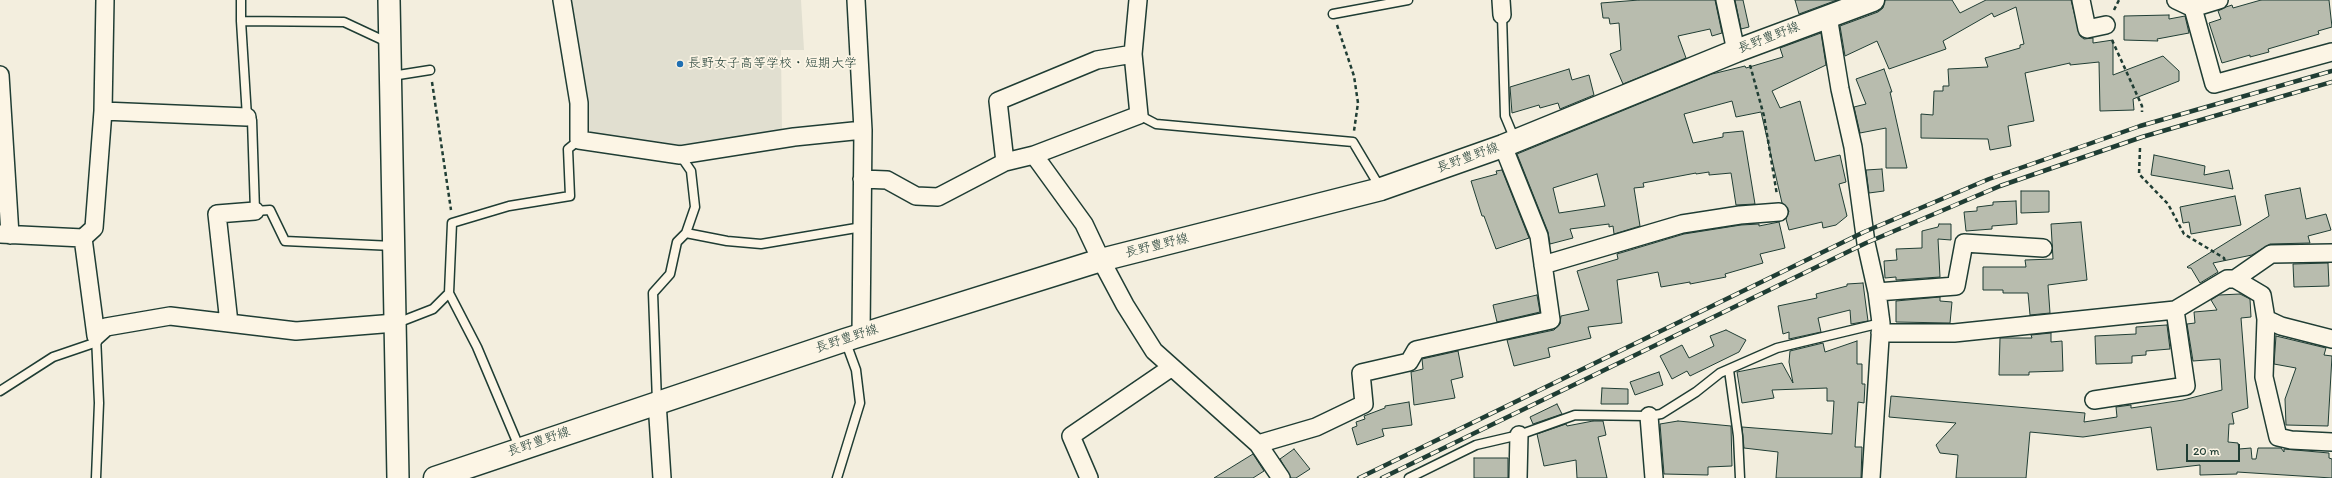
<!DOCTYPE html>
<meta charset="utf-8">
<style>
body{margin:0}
#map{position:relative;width:2332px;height:478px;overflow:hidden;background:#f3eede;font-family:Itim,sans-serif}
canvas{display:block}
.scale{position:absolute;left:2186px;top:444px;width:54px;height:18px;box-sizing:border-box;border:2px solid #1f3d34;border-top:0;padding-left:5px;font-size:12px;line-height:14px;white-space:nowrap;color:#1f3d34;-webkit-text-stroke:3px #fcf5e5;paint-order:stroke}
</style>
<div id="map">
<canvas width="2332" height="478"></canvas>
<div class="scale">20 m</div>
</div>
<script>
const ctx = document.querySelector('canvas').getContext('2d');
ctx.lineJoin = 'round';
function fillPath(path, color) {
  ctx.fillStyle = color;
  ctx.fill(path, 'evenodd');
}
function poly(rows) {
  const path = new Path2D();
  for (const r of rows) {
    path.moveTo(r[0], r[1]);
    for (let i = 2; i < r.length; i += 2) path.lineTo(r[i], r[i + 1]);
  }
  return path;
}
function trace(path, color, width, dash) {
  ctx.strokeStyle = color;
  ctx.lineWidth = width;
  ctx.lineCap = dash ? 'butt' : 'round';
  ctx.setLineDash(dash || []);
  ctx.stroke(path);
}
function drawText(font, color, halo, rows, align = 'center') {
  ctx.font = font + ' Itim,"Klee One",sans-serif';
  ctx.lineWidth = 3.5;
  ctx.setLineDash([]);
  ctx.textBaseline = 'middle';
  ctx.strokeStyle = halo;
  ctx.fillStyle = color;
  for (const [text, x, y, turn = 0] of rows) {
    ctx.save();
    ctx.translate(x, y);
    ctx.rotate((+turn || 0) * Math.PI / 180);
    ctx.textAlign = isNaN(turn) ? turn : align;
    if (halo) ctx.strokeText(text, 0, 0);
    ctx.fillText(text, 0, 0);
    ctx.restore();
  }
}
fillPath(poly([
 [568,0,801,0,804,50,781,50,782,132,667,146,588,134,585,129]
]), '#e1dfd0');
const building = poly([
 [1639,0,1715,0,1722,33,1712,36,1710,29,1678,36,1686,58,1623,84,1610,54,1621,50,1619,23,1610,24,1609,18,1603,18,1601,3,1639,0],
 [1735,0,1743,0,1749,27,1741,29,1735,0],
 [1795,0,1837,0,1799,14,1795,0],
 [1885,0,1952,0,1960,13,1986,0,2071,0,2080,36,2084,39,2093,38,2093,43,2113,40,2113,75,2163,56,2179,71,2179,81,2133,99,2134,110,2100,111,2099,62,2070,65,2070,63,2025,73,2034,121,2008,126,2011,146,1990,150,1988,139,1921,138,1921,114,1933,115,1934,91,1943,91,1943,86,1949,86,1948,69,1988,67,1985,58,2020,48,2020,45,2024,44,2016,7,1994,17,1992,13,1943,41,1946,49,1889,69,1877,41,1845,56,1840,26,1878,12,1883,8,1885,0],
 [2261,0,2329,0,2332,27,2318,31,2319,34,2268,49,2269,52,2250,57,2250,55,2222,63,2209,23,2221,19,2218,11,2226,7,2232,5,2233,8,2261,0],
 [2169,15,2169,19,2185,16,2189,33,2157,39,2158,41,2124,40,2124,16,2169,15],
 [1821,33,1826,65,1772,91,1780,108,1800,101,1815,161,1840,155,1846,182,1839,184,1847,216,1836,225,1823,228,1822,222,1789,230,1786,219,1789,211,1782,203,1761,112,1736,117,1732,101,1684,114,1693,143,1723,137,1723,133,1743,131,1755,204,1736,205,1731,173,1709,175,1709,172,1696,174,1696,173,1643,183,1644,187,1634,188,1640,226,1614,234,1613,226,1609,227,1609,224,1570,229,1573,238,1550,244,1548,232,1517,154,1712,74,1745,66,1746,68,1783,57,1780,48,1821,33],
 [1597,174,1605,206,1559,213,1553,188,1597,174],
 [1569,69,1572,80,1589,75,1594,95,1560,109,1558,103,1540,108,1539,105,1512,113,1510,87,1569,69],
 [1884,69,1892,92,1890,92,1907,168,1886,168,1886,128,1860,133,1854,107,1866,104,1856,79,1884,69],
 [2154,155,2205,166,2204,175,2229,170,2233,189,2151,175,2154,155],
 [1882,169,1884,191,1869,193,1866,170,1882,169],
 [1502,170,1529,238,1496,249,1484,216,1482,216,1471,181,1497,174,1496,171,1502,170],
 [2300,188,2306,219,2326,214,2331,230,2308,236,2310,243,2270,244,2252,255,2213,263,2218,272,2200,283,2191,268,2188,268,2187,267,2269,216,2265,195,2300,188],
 [2021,191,2049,191,2049,212,2021,213,2021,191],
 [2235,196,2241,225,2191,234,2189,222,2183,223,2180,207,2235,196],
 [2016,201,2017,224,1992,226,1992,229,1966,231,1964,212,1977,211,1977,207,1993,205,1993,202,2016,201],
 [1779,222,1785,248,1760,254,1763,263,1725,274,1726,277,1690,284,1690,282,1661,287,1658,272,1617,280,1622,323,1588,327,1591,338,1548,348,1550,357,1514,366,1507,340,1554,330,1560,324,1561,316,1589,310,1577,271,1618,259,1617,254,1684,234,1741,225,1759,224,1759,226,1779,222],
 [2081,222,2087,280,2048,285,2050,313,2030,315,2028,293,2003,293,2003,290,1983,290,1983,267,2026,267,2025,260,2053,259,2051,224,2081,222],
 [1939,224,1951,224,1951,240,1938,239,1940,277,1896,280,1896,277,1885,278,1884,261,1897,260,1896,249,1922,248,1922,231,1938,227,1939,224],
 [2328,263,2329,286,2294,287,2293,264,2328,263],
 [1863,283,1868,321,1851,324,1850,310,1818,318,1821,332,1789,339,1789,332,1783,334,1778,306,1817,298,1816,294,1847,286,1847,284,1863,283],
 [2240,294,2250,299,2251,317,2241,318,2248,408,2232,413,2234,424,2229,424,2228,442,2238,443,2239,449,2251,448,2252,459,2256,459,2258,448,2281,448,2284,452,2284,449,2329,453,2329,458,2332,459,2332,478,2237,472,2237,474,2200,475,2200,465,2157,470,2151,427,2083,437,2030,432,2026,478,1956,478,1958,455,1940,453,1936,445,1956,423,1889,417,1891,396,2085,413,2084,422,2117,417,2116,407,2131,405,2131,408,2183,400,2222,390,2220,359,2193,361,2187,324,2195,323,2194,312,2217,310,2211,300,2219,295,2240,294],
 [1537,295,1540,312,1497,322,1493,305,1537,295],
 [1940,297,1940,301,1952,302,1950,323,1896,322,1896,301,1940,297],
 [2167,325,2170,349,2146,351,2146,355,2132,356,2132,363,2096,364,2095,336,2136,334,2136,327,2167,325],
 [1726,330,1746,340,1739,352,1690,376,1687,371,1672,379,1660,356,1682,345,1689,358,1714,346,1710,336,1726,330],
 [2051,333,2051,342,2062,341,2063,371,2029,372,2029,375,1999,375,2000,338,2032,338,2031,335,2051,333],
 [2276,336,2326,348,2324,355,2332,356,2328,426,2286,425,2285,399,2296,368,2274,364,2276,336],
 [1857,341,1857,364,1862,364,1862,384,1865,384,1864,403,1858,402,1855,447,1862,447,1861,478,1776,478,1778,452,1744,448,1742,427,1832,434,1834,401,1827,401,1827,388,1772,390,1774,398,1742,403,1737,372,1782,363,1793,383,1789,362,1790,351,1823,343,1825,352,1857,341],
 [1458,351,1463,377,1451,380,1455,398,1414,405,1411,372,1423,369,1422,359,1458,351],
 [1659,372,1663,385,1635,395,1630,382,1659,372],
 [1602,388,1628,389,1628,404,1601,404,1602,388],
 [1409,402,1412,425,1382,429,1384,436,1357,445,1352,428,1357,426,1356,422,1365,419,1364,416,1385,408,1385,406,1409,402],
 [1557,404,1562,414,1533,424,1530,417,1557,404],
 [1593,421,1603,421,1606,435,1598,437,1607,478,1577,478,1576,460,1544,466,1537,434,1566,424,1567,426,1593,421],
 [1678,421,1731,426,1732,466,1708,467,1708,475,1664,474,1660,424,1678,421],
 [1294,449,1310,469,1296,478,1291,478,1280,459,1294,449],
 [1253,454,1264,471,1253,478,1214,478,1253,454],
 [1474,458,1508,458,1508,478,1474,478,1474,458]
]);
fillPath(building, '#b8bcae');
trace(building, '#1f3d34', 1);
const service = poly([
 [241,0,241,21],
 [1333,14,1408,0],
 [1502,15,1505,116,1515,140],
 [389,43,344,22,241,21,247,117,252,120,255,211,270,210,285,241,393,246],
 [392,76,430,70],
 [1139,115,1156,124,1353,142,1381,189],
 [686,233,727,241,761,244,862,227],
 [449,293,477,347,520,449],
 [397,323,433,309,449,293,452,223,509,206,570,196,568,149,579,140],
 [96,336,99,403,96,478],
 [1729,370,1738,436,1740,478],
 [0,391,53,357,97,342],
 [657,402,653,293,670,274,677,242,686,233,695,207,691,171,680,155],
 [837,478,860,403,856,370,845,340],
 [1409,478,1476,445,1519,435,1575,415,1649,416,1661,414,1696,392,1720,373,1777,348,1881,323]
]);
const minor = poly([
 [562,0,579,103,579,140,680,155,794,137,863,130],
 [856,0,863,130,861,334],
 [1138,0,1133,54,1139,115,1034,155,1084,224,1101,260,1125,305,1154,351,1258,444,1281,478],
 [1501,0,1502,15],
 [1725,0,1736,51],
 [2081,0,2087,29,2106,25],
 [2176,0,2193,8,2219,0],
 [2193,8,2214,84,2332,52],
 [1828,16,1840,89,1853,147,1866,243,1877,292,1881,323,1871,478],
 [0,75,10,235],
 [103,111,247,117],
 [1034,155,1005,162,998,101,1097,60,1133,54],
 [862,179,887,180,916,196,938,197,1005,162],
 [0,234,83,238,94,228,103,111,105,0],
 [83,238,96,336],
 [1543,265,1682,224,1740,215,1779,212],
 [2235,279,2262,295,2266,319,2264,377,2278,437,2291,440,2332,442],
 [1877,292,1956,286,1964,243,2043,248],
 [2266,319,2281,326,2332,339],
 [229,323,217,214,255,211],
 [1880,333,1954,333,2175,310],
 [96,336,106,327,170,316,296,331,395,323],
 [2094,400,2186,386,2175,310,2227,279,2235,279,2271,254,2332,253],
 [657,402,662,478],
 [1649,416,1654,478],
 [1258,444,1316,427,1364,404,1361,373,1409,362,1416,350,1551,320,1539,236,1503,146],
 [1089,478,1071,436,1172,367],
 [1518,478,1519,435]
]);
const tertiary = poly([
 [389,0,398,478]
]);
const secondary = poly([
 [435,478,845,340,1101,260,1381,189,1503,146,1736,51,1873,0]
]);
trace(service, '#1f3d34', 11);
trace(minor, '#1f3d34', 20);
trace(tertiary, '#1f3d34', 24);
trace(secondary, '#1f3d34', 25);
trace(poly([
 [2114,10,2119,0],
 [1337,25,1354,76,1358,103,1354,131],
 [2112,40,2142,106,2142,112],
 [1750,65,1764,116,1777,195],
 [432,82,451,210],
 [2140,148,2139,174,2168,204,2184,234,2224,258,2225,262]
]), '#1f3d34', 2.5, [4, 3]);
trace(service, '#fcf5e5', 8);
trace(minor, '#fcf5e5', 17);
trace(tertiary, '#fcf5e5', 21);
trace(secondary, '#fcf5e5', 22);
const rail = poly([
 [1359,478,1864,232,1989,179,2140,126,2332,71],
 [1382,478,1866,243,2000,186,2142,137,2332,82]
]);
trace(rail, '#1f3d34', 4.5);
trace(rail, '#fcf5e5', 3, [9]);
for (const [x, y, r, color] of [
 [680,64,4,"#1f6fb2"]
]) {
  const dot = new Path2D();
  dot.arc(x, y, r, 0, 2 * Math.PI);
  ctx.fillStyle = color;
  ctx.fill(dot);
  trace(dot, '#fcf5e5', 1.5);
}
drawText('13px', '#1f3d34', '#fcf5e5', [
 ["長野豊野線",1769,38,-21],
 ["長野豊野線",1468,158,-20],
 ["長野豊野線",1157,246,-14],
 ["長野豊野線",847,339,-18],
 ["長野豊野線",539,442,-19]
]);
drawText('13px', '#1f3d34', '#fcf5e5', [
 ["長野女子高等学校・短期大学",688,64]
], 'left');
</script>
